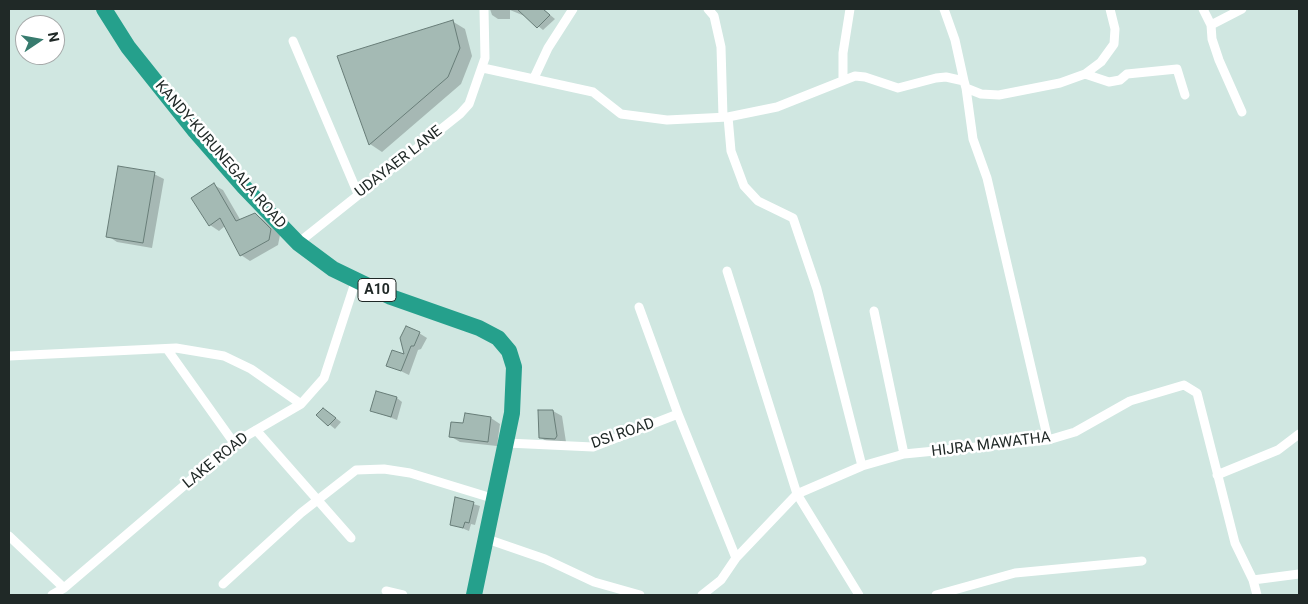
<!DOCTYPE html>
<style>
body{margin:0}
#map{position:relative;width:1308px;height:604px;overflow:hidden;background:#d0e7e1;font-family:Roboto,sans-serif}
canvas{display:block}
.frame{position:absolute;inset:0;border:10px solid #202927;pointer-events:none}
.north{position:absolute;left:15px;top:15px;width:50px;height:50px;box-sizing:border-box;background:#fff;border:1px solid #a6a9a9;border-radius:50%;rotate:78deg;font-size:14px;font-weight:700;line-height:20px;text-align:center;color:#202927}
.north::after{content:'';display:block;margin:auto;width:18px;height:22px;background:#377b6e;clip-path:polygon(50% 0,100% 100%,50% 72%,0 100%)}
</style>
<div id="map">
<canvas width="1308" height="604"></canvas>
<div class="frame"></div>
<div class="north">N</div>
</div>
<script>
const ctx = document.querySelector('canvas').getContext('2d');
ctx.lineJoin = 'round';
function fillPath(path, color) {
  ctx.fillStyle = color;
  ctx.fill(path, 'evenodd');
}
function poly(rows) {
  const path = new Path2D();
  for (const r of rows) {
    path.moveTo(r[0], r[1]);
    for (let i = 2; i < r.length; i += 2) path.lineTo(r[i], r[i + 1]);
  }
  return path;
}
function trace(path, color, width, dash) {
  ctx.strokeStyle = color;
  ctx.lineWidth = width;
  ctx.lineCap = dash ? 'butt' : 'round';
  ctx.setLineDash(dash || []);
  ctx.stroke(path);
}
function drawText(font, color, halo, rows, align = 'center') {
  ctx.font = font + ' Roboto,sans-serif';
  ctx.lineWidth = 5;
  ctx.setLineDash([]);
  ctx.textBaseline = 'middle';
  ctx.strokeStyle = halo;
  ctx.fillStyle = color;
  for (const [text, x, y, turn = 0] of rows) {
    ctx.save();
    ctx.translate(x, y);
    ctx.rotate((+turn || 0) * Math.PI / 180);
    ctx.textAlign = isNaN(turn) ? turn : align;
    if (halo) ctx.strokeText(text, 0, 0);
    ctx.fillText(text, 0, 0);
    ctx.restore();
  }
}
fillPath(poly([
 [490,9,543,9,555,19,543,30,527,17,510,10,510,19,498,19,492,15],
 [452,21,465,29,472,56,461,84,382,152,370,144,339,57],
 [154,174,164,179,152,248,117,242,108,236],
 [214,185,223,190,241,221,255,214,264,220,280,235,278,245,250,261,241,255,225,226,219,231,210,225],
 [419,333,427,338,421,349,418,350,409,375,388,365,405,356,402,338],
 [397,398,402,402,397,420,371,410],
 [324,409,341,422,335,429,318,415],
 [553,411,562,416,566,442,550,443,541,438],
 [491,418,500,424,497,446,460,442,450,436,464,425],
 [456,499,480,506,475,525,471,524,469,531,452,524]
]), '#0003');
const building = poly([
 [517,9,543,9,550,15,537,28,517,9],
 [453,20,460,48,448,77,369,145,337,56,453,20],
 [118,166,155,172,143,243,106,237,118,166],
 [214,183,236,221,255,213,271,229,269,240,240,256,220,218,209,226,191,198,214,183],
 [406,326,420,332,414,346,411,346,401,371,386,366,392,350,404,354,400,338,406,326],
 [376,391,397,397,391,417,370,411,376,391],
 [323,408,336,418,328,426,316,415,323,408],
 [538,410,553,410,557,436,555,439,539,438,538,410],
 [465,413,491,417,488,442,449,437,451,422,463,423,465,413],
 [455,497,474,502,469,523,465,522,463,528,450,525,455,497]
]);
fillPath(building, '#a4bab4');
trace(building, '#687d78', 1);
trace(poly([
 [708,9,714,16,721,47,723,117],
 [944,9,955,40,964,81],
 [1203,9,1211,25,1212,39,1219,60,1242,112],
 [1211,25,1242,9],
 [293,41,358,194],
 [483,68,593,92,621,114,667,120,728,117,777,107,855,76,865,77,898,88,936,78,946,77,964,81,966,88,981,94,999,95,1060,83,1085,74,1101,62,1114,44,1115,29,1110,9],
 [1085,74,1109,82,1120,80,1127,74,1177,69,1185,95],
 [534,78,548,48,573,9],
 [843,80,843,53,850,9],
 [966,88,973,139,987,178,1048,440],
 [728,117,731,151,744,186,758,201,793,218,817,289,862,466],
 [298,243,460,114,469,104,485,58,484,9],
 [727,271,797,494,859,595],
 [639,307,678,414,736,558],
 [874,311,904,454],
 [167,349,234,443],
 [9,356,176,348,224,356,251,369,301,404],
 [256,430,351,538],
 [507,443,593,447,678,414],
 [1217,475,1278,450,1299,434],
 [9,536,64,588],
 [487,539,545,559,594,582,640,595],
 [1253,580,1299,574],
 [223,584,301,513,356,470,384,469,410,473,495,499],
 [386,591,403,595],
 [52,595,64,588,234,443,301,404,324,378,356,280],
 [702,595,721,580,736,558,797,494,862,466,904,454,1048,440,1075,432,1130,401,1184,385,1197,393,1235,543,1253,580,1257,595],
 [936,595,1015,573,1142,561]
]), '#fff', 9);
trace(poly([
 [104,9,128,47,195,131,244,187,298,243,333,269,391,297,479,328,498,338,509,351,514,367,512,413,474,595]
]), '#25a08c', 16);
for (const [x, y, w] of [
 [377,290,38]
]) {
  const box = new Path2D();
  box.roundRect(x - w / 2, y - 11.5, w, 23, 4);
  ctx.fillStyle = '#fff';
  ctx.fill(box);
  trace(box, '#202927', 1);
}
drawText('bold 14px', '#202927', null, [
 ["A10",377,290]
]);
drawText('15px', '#202927', '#fff', [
 ["KANDY-KURUNEGALA ROAD",220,155,49],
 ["UDAYAER LANE",399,162,-38],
 ["DSI ROAD",623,434,-19],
 ["HIJRA MAWATHA",991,445,-7],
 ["LAKE ROAD",216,461,-39]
]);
</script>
